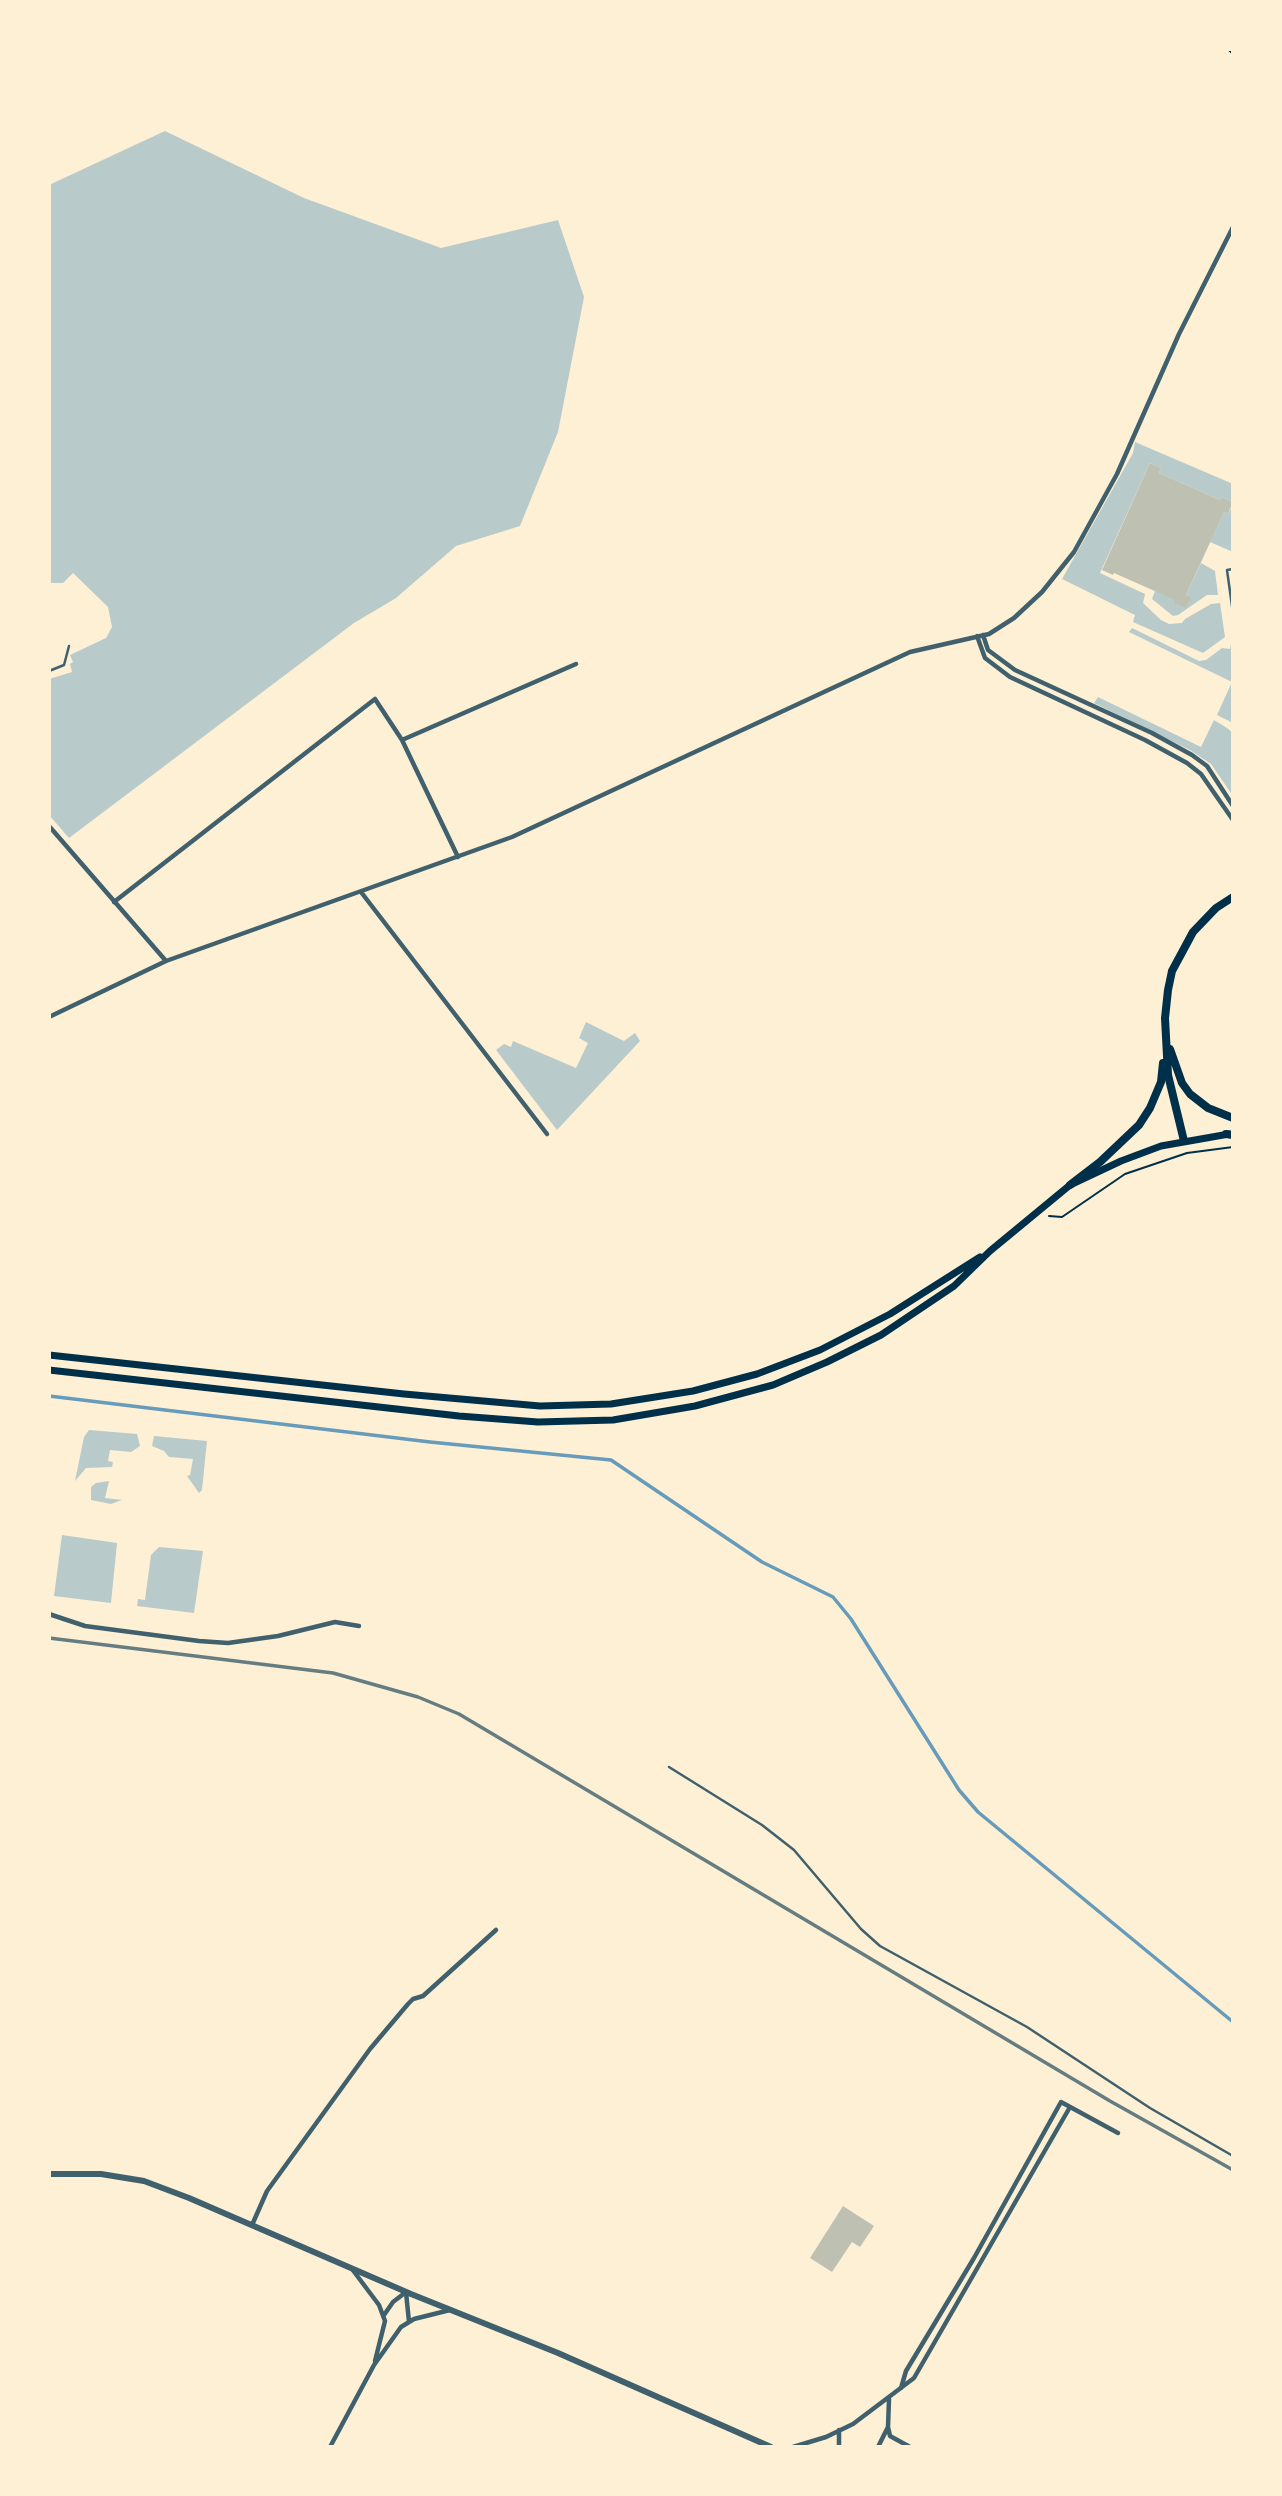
<!DOCTYPE html>
<style>
body{margin:0}
#map{position:relative;width:1282px;height:2496px;overflow:hidden;background:#fdf0d5;font-family:"Exo 2",sans-serif}
canvas{display:block}
.frame{position:absolute;inset:0;border:51px solid #fdf0d5;pointer-events:none}
</style>
<div id="map">
<canvas width="1282" height="2496"></canvas>
<div class="frame"></div>
</div>
<script>
const ctx = document.querySelector('canvas').getContext('2d');
ctx.lineJoin = 'round';
function fillPath(path, color) {
  ctx.fillStyle = color;
  ctx.fill(path, 'evenodd');
}
function poly(rows) {
  const path = new Path2D();
  for (const r of rows) {
    path.moveTo(r[0], r[1]);
    for (let i = 2; i < r.length; i += 2) path.lineTo(r[i], r[i + 1]);
  }
  return path;
}
function trace(path, color, width, dash) {
  ctx.strokeStyle = color;
  ctx.lineWidth = width;
  ctx.lineCap = dash ? 'butt' : 'round';
  ctx.setLineDash(dash || []);
  ctx.stroke(path);
}
fillPath(poly([
 [165,131,304,198,441,248,558,220,584,297,558,432,520,526,456,546,396,598,354,623,69,838,49,815,49,679,72,672,70,664,73,662,70,655,106,638,112,627,108,607,73,573,63,583,49,583,49,185],
 [1135,442,1233,484,1233,502,1222,497,1220,500,1159,473,1161,468,1150,463,1100,573,1145,594,1143,603,1161,620,1169,624,1182,623,1185,619,1211,604,1220,603,1225,637,1203,653,1133,622,1135,615,1062,579,1133,453],
 [1233,504,1233,552,1210,542,1224,512,1228,514],
 [1201,563,1215,571,1218,595,1207,595,1178,615,1173,616,1152,599,1155,591,1191,597,1186,595],
 [1132,628,1199,661,1206,660,1222,648,1230,649,1231,644,1233,646,1233,723,1217,715,1232,682,1129,632],
 [1098,697,1201,747,1214,720,1227,728,1233,733,1233,796,1211,764,1190,750,1094,703],
 [586,1022,624,1041,635,1033,640,1041,557,1130,496,1050,504,1044,511,1047,513,1041,576,1068,588,1043,579,1038],
 [89,1430,137,1434,140,1446,131,1452,110,1450,108,1461,113,1462,112,1467,86,1468,75,1481,84,1437],
 [154,1436,207,1441,202,1490,199,1493,187,1476,190,1475,193,1459,169,1457,164,1451,152,1446],
 [109,1481,105,1498,122,1500,111,1504,91,1500,91,1487,96,1483],
 [62,1535,117,1543,111,1603,54,1596],
 [159,1547,203,1551,194,1613,137,1606,138,1599,145,1600,151,1555]
]), '#b9caca');
trace(poly([
 [49,1396,430,1442,611,1460,762,1562,833,1597,851,1619,959,1790,978,1812,1233,2022]
]), '#669bbc', 3.5);
fillPath(poly([
 [1150,463,1161,468,1159,473,1220,500,1222,497,1233,502,1228,514,1224,512,1186,595,1191,597,1186,608,1174,603,1175,600,1114,573,1113,575,1102,570],
 [843,2206,874,2226,860,2247,852,2242,832,2272,810,2258]
]), '#bec0b2');
trace(poly([
 [1049,1216,1062,1217,1125,1174,1187,1153,1233,1147]
]), '#003049', 2);
trace(poly([
 [1233,569,1227,570,1233,613],
 [49,671,64,665,69,646],
 [669,1767,762,1825,794,1850,861,1929,880,1946,1027,2027,1150,2108,1233,2156]
]), '#3f606c', 2.5);
trace(poly([
 [983,635,988,650,1015,670,1152,733,1192,755,1207,766,1233,806],
 [977,636,985,658,1010,677,1145,740,1187,763,1201,774,1233,820],
 [402,740,576,664],
 [49,826,166,961],
 [361,892,547,1134],
 [114,902,375,699,402,740,458,857],
 [49,1017,166,961,512,837,910,652,989,634,1014,618,1042,592,1074,552,1117,474,1179,334,1233,227],
 [49,1614,85,1626,199,1641,228,1643,278,1636,335,1622,359,1626],
 [252,2225,267,2191,370,2049,408,2004,413,1999,423,1996,496,1930],
 [352,2269,379,2305,385,2321,375,2361],
 [384,2315,393,2302,406,2292,409,2322],
 [901,2388,906,2371,974,2258,1061,2102,1118,2133],
 [889,2399,888,2427,890,2436,910,2447],
 [839,2430,839,2447],
 [330,2447,374,2365,401,2327,414,2319,450,2310],
 [793,2447,826,2437,853,2424,914,2378,1070,2107],
 [878,2447,888,2427]
]), '#3f606c', 4.5);
trace(poly([
 [49,2174,101,2174,144,2181,189,2198,411,2294,558,2353,771,2447]
]), '#3f606c', 6);
trace(poly([
 [49,1355,404,1394,540,1406,611,1404,693,1391,757,1374,820,1350,890,1314,980,1257],
 [49,1370,459,1416,538,1422,613,1420,695,1406,773,1385,827,1362,881,1335,954,1286,990,1251,1070,1185,1121,1161,1161,1146,1229,1134]
]), '#003049', 7);
trace(poly([
 [1232,49,1233,50],
 [1170,1049,1182,1083,1190,1094,1208,1108,1233,1118],
 [1226,1134,1233,1135],
 [1184,1141,1168,1075,1165,1018,1168,990,1172,971,1193,932,1216,908,1233,897],
 [1070,1185,1100,1162,1139,1125,1150,1108,1161,1082,1163,1063]
]), '#003049', 8);
trace(poly([
 [49,1638,333,1673,418,1697,459,1714,1110,2101,1233,2170]
]), '#657d81', 3.5);
</script>
